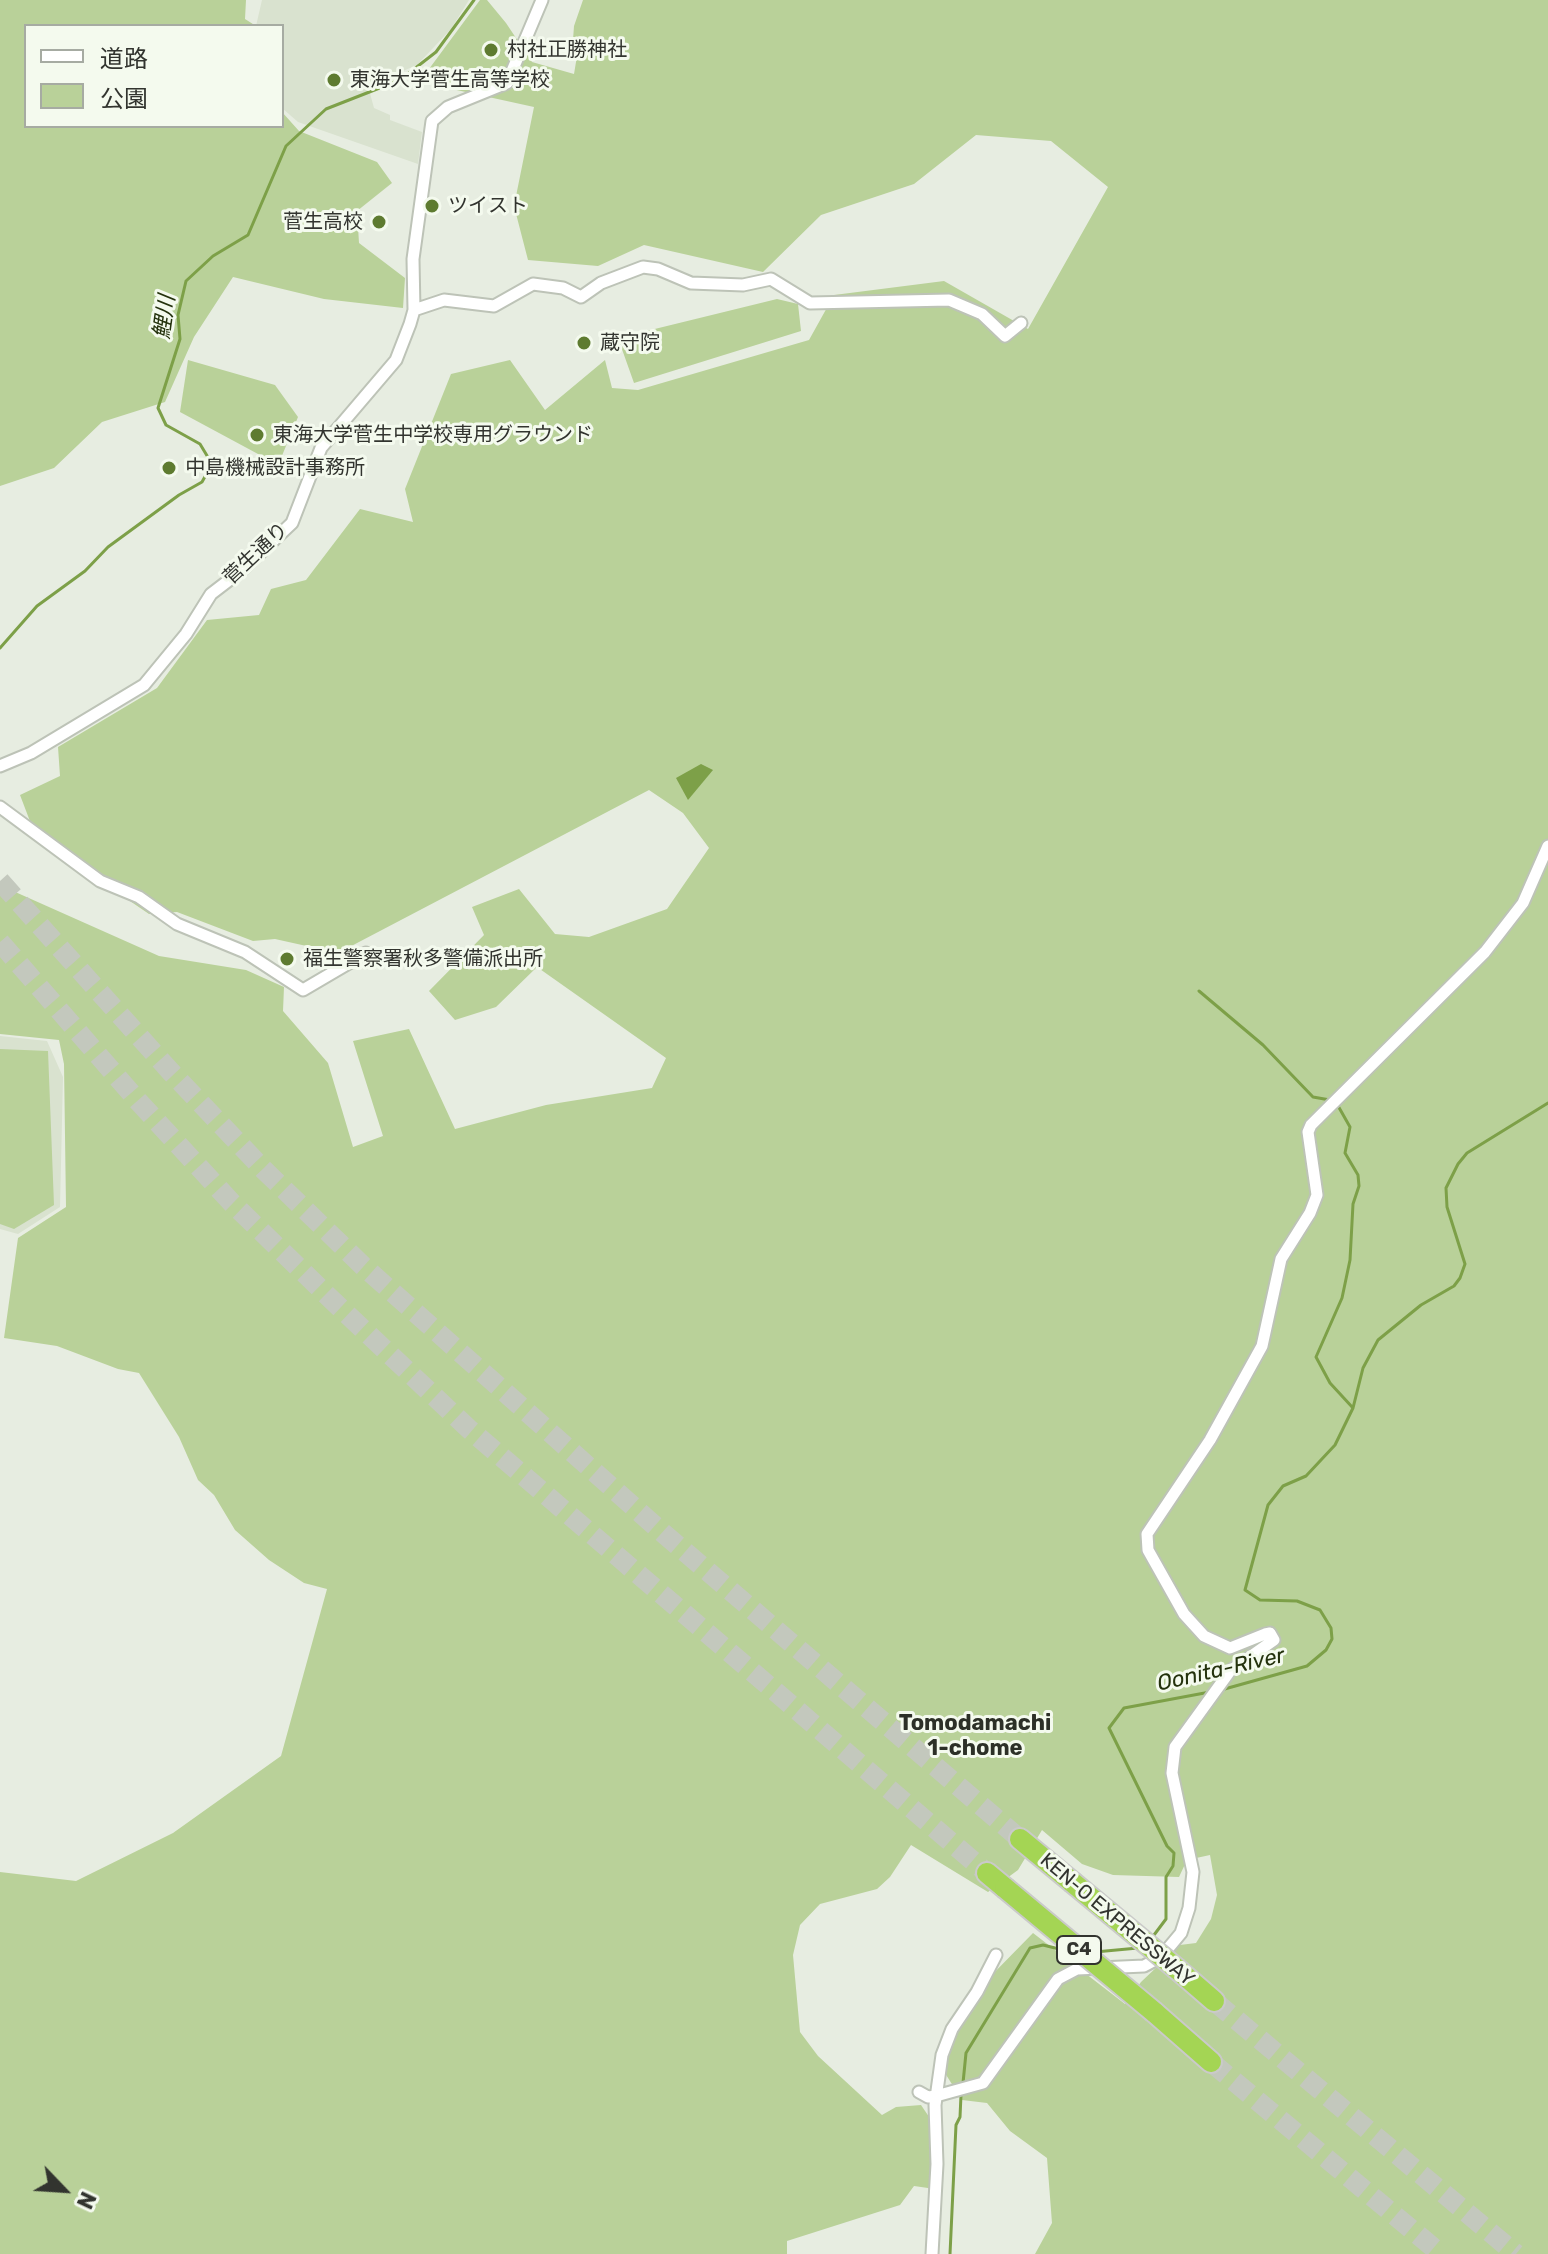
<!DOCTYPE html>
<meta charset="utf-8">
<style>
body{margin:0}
#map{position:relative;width:1548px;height:2254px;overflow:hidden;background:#e7ede1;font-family:Rubik,"Noto Sans JP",sans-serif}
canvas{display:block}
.legend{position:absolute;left:24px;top:24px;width:260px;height:104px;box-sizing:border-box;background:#f4faee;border:2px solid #a6aba2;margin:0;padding:10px 14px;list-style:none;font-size:24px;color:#32342f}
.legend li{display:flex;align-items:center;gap:16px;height:40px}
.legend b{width:40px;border:2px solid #a6aba2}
.north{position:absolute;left:24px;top:2150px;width:80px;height:80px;-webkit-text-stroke:6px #f4faee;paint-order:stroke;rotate:115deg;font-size:22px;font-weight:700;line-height:32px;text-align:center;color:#32342f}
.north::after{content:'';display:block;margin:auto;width:28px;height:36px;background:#32342f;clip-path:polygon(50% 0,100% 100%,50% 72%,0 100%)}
</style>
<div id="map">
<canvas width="1548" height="2254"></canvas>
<ul class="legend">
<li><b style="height:10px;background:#fff"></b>道路</li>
<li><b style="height:22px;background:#b9d199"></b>公園</li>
</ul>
<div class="north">N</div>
</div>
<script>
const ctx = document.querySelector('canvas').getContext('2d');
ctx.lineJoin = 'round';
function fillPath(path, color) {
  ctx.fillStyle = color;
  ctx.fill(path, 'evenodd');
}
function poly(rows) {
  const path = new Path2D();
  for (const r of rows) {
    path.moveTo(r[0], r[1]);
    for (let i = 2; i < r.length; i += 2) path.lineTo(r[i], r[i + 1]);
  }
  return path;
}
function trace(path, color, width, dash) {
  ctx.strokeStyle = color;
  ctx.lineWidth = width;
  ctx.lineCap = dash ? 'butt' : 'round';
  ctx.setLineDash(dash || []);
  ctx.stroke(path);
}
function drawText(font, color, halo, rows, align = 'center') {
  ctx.font = font + ' Rubik,"Noto Sans JP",sans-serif';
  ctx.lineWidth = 6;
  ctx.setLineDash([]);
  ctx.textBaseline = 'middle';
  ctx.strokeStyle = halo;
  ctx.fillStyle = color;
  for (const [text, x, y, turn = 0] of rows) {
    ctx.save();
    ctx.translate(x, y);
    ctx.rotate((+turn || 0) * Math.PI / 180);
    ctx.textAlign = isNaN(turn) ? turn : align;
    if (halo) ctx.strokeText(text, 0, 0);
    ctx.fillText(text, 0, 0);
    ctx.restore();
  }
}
fillPath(poly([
 [262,0,469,0,451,29,417,65,368,86,374,108,390,115,390,120,422,132,418,164,298,122,282,108,282,26,256,26],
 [0,1036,47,1041,63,1077,60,1207,18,1234,0,1229]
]), '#d9e2cf');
fillPath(poly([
 [0,0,246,0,245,19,256,26,26,26,26,126,282,126,282,112,299,131,377,162,392,183,357,211,359,243,405,278,403,308,324,299,233,277,194,337,165,402,102,422,54,468,0,486],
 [480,0,487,0,506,23,532,62,574,74,577,56,573,40,574,26,583,0,1548,0,1548,2254,1035,2254,1052,2223,1047,2158,1010,2131,987,2103,962,2100,943,2070,951,2039,983,1984,1033,1933,1125,2004,1141,1982,1180,1945,1196,1943,1211,1919,1217,1895,1210,1855,1187,1860,1179,1877,1113,1875,1082,1864,1042,1830,1018,1870,988,1892,911,1845,890,1877,877,1889,820,1904,800,1925,793,1955,800,2032,818,2056,882,2115,896,2107,921,2105,940,2133,941,2204,928,2188,914,2186,900,2205,787,2241,787,2254,0,2254,0,1872,76,1881,173,1833,281,1756,327,1589,304,1583,269,1560,235,1530,214,1495,198,1480,179,1437,139,1373,118,1369,57,1346,4,1338,18,1238,66,1207,64,1064,59,1040,0,1034,0,882,13,891,159,956,246,970,284,987,283,1011,328,1063,353,1147,383,1136,353,1041,409,1029,455,1129,546,1105,652,1088,666,1058,537,967,496,1007,455,1020,429,991,484,935,472,907,519,889,555,934,589,937,667,909,709,848,683,813,649,790,338,953,275,939,253,941,177,912,149,914,36,837,20,795,60,776,58,747,157,688,207,620,259,615,271,589,306,580,360,509,413,522,405,489,451,374,510,360,545,410,605,360,612,388,638,390,809,340,834,295,944,281,1028,329,1108,187,1051,141,976,135,914,184,821,215,763,272,644,245,598,266,528,260,514,206,534,107,452,89,429,69],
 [777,299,798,304,801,331,634,383,618,338],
 [188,360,275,385,298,417,274,475,258,454,180,412],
 [0,1049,48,1051,54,1205,14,1229,0,1224]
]), '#b9d199');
fillPath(poly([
 [701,764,713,770,688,800,676,778]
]), '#7da048');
trace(poly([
 [0,648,37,606,85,571,108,547,179,495,202,482,212,464,200,444,166,425,158,408,180,339,178,315,186,281,213,256,248,235,286,146,326,109,400,80,436,52,474,0],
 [1199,991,1263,1045,1313,1097,1330,1100],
 [1337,1104,1350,1127,1345,1153,1358,1175,1359,1186,1353,1204,1350,1260,1342,1298,1316,1357,1330,1383,1353,1408],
 [1221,1690,1307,1666,1326,1650,1332,1639,1331,1628,1320,1610,1297,1601,1260,1600,1245,1590,1268,1505,1283,1486,1306,1476,1335,1445,1353,1408,1363,1368,1378,1340,1421,1305,1454,1286,1460,1278,1465,1264,1447,1207,1446,1188,1458,1164,1467,1153,1548,1103],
 [1151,1939,1166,1919,1166,1877,1173,1866,1174,1853,1167,1846,1109,1728,1124,1708,1210,1692],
 [1095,1952,1138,1948],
 [963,2083,966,2053,1030,1948,1043,1945,1067,1951],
 [950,2254,956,2125,960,2117,961,2095]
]), '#7da048', 3);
trace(poly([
 [0,881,171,1072,263,1169,363,1266,663,1533,1020,1839],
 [0,942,138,1101,232,1203,333,1301,469,1429,987,1873],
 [1214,2001,1516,2254],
 [1211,2062,1441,2254]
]), '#c3c8bd', 20, [20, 10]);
const minor = poly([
 [414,310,444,300,494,306,533,284,563,288,581,297,601,283,643,267,658,269,691,283,743,285,771,279,810,303,949,300,982,314,1005,336,1021,323],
 [0,766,31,753,144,685,186,634,211,594,241,571,292,523,321,448,396,360,410,324,414,310,413,259,432,121,448,107,507,83,542,0],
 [0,807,100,881,139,897,177,924,245,952,303,990,366,953],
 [919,2092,928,2097,936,2096,983,2083,1058,1979,1077,1969,1144,1966,1161,1957,1181,1933,1189,1908,1193,1872,1172,1773,1175,1747,1230,1671,1274,1640,1270,1633,1265,1634,1230,1648,1204,1636,1184,1614,1148,1550,1147,1534,1210,1440,1262,1346,1281,1259,1310,1213,1317,1195,1308,1132,1311,1125,1485,952,1523,903,1548,846],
 [932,2254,937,2164,935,2105,942,2055,952,2029,977,1992,996,1955]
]);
const motorway = poly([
 [1020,1839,1072,1882],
 [987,1873,1005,1888],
 [1177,1969,1214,2001],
 [1154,2012,1211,2062]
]);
trace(minor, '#bdc3b7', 15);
trace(motorway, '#cacac9', 24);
trace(minor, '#fff', 11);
trace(motorway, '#a4d554', 20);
const motorwayBridge = poly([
 [1072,1882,1177,1969],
 [1005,1888,1154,2012]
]);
trace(motorwayBridge, '#cacac9', 24, []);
trace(motorwayBridge, '#a4d554', 20);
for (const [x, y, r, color] of [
 [491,50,8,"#5e7b30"],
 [334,80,8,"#5e7b30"],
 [432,206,8,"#5e7b30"],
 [379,222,8,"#5e7b30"],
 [584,343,8,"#5e7b30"],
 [257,435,8,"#5e7b30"],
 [169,468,8,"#5e7b30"],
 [287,959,8,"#5e7b30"]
]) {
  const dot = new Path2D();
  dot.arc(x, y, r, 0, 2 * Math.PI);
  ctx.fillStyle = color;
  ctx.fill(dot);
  trace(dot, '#f4faee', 3);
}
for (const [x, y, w] of [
 [1079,1950,44]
]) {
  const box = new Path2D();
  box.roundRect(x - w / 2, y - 14, w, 28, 6);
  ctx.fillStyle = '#f4faee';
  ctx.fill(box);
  trace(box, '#32342f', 2);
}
drawText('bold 18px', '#32342f', null, [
 ["C4",1079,1950]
]);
drawText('20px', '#32342f', '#f4faee', [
 ["村社正勝神社",507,50],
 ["東海大学菅生高等学校",350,80],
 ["ツイスト",448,206],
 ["菅生高校",363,222,"right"],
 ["蔵守院",600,343],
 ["東海大学菅生中学校専用グラウンド",273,435],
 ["中島機械設計事務所",185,468],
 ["福生警察署秋多警備派出所",303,959]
], 'left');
drawText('20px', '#32342f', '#f4faee', [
 ["菅生通り",256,554,-43],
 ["KEN-O EXPRESSWAY",1117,1920,40]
]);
drawText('italic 22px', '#24320d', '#f4faee', [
 ["鯉川",165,317,-82],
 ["Oonita-River",1221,1670,-13]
]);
drawText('bold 22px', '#2c3027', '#f4faee', [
 ["Tomodamachi",975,1724],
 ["1-chome",975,1749]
]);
</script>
